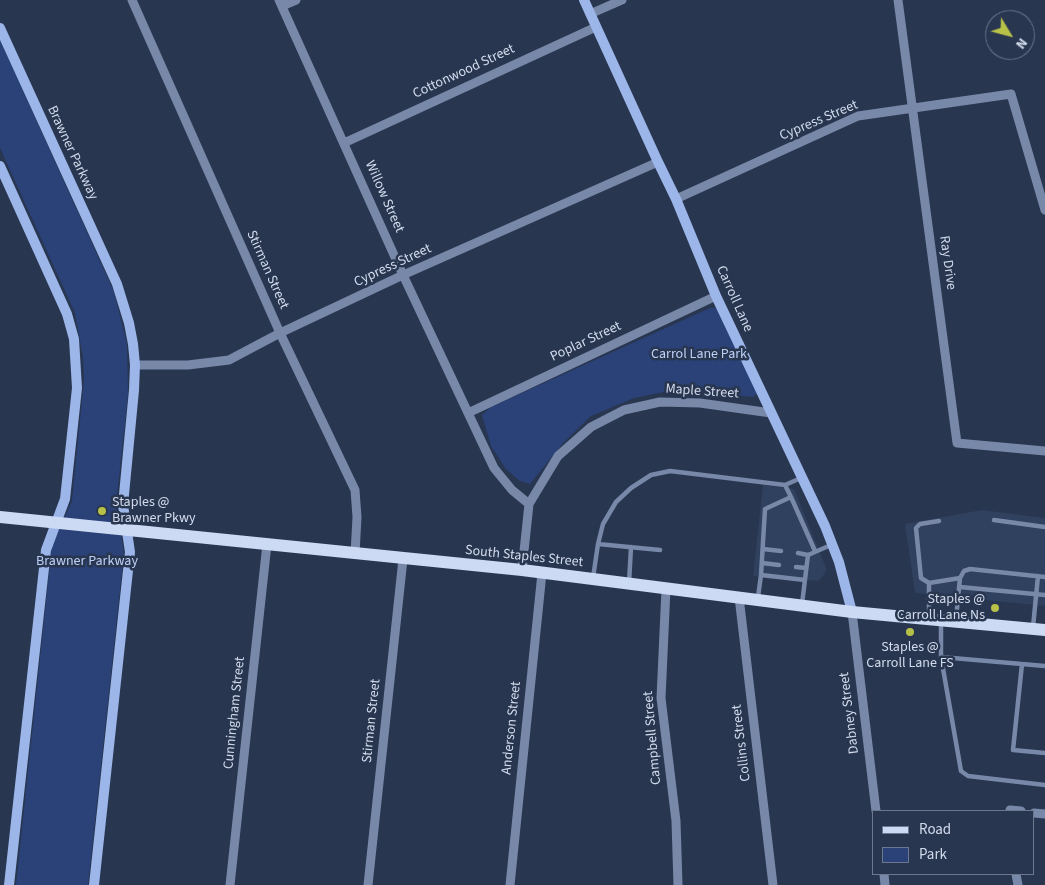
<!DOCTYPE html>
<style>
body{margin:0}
#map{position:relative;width:1045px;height:885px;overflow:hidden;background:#293650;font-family:"Source Sans 3",sans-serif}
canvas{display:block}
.legend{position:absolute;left:872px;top:810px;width:162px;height:65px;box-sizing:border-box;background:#293650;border:1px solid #6d788e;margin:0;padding:6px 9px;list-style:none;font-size:15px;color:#d2dbec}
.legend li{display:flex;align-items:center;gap:10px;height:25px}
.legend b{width:25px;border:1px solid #6d788e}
.north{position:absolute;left:985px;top:10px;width:50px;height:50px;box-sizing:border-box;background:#293650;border:1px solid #6d788e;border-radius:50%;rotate:127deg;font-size:14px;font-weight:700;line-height:20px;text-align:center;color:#d2dbec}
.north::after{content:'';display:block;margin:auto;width:18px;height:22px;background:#b7c148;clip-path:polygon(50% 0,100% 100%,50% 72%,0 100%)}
</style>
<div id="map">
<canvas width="1045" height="885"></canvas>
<ul class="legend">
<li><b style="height:6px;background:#ccdaf4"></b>Road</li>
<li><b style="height:14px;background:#2a4278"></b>Park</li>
</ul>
<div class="north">N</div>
</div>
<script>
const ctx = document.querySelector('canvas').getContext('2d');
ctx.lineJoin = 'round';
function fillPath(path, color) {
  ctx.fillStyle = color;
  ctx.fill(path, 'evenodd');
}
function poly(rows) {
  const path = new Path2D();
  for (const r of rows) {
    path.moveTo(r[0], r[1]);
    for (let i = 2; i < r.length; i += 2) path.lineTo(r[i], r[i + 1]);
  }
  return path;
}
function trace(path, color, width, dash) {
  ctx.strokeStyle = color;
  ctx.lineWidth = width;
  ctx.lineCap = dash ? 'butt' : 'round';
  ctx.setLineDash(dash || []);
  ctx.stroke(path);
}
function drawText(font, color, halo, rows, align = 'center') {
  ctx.font = font + ' "Source Sans 3",sans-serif';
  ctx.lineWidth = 5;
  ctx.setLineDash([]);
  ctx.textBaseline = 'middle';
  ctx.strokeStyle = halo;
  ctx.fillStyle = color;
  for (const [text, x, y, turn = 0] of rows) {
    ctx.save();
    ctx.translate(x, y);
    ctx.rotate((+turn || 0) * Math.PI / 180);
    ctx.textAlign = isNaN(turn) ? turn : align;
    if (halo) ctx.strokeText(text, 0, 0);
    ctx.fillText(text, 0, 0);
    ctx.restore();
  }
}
fillPath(poly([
 [763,485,794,489,827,570,819,581,753,576],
 [982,510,1045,518,1045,606,915,593,905,524]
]), '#30405f');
fillPath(poly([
 [0,40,114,292,127,344,128,394,116,505,124,553,88,885,16,885,52,545,72,501,84,380,83,357,75,313,0,148],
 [710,308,716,308,757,393,754,397,674,390,634,398,591,416,563,443,530,484,520,481,506,469,491,446,482,415,491,407]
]), '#2a4278');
trace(poly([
 [791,497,815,551],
 [994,520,1045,527],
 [598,544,660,550],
 [763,549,781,551],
 [798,553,808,555],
 [762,563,779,565],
 [796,567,806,568],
 [761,575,805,580],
 [593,578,598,544,603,524,616,502,631,488,651,475,670,471,785,485,801,478],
 [629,583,631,547],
 [929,583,921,578,916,528,920,524,939,521],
 [960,587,1045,595],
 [758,597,761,575,765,509,791,497,785,485],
 [802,604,808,555,831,545],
 [929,618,929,583,960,578],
 [956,619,960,578,964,571,970,569,1045,577],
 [941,622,941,657,961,771,968,776,1045,785],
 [1033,627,1038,576],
 [941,657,1045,666],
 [1022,664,1013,750,1045,753]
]), '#7888a8', 4.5);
trace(poly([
 [132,0,280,333,355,490,357,517,355,554],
 [279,0,403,275,494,468,512,490,529,504],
 [898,0,957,443,1045,451],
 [282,6,296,0],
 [590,14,622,0],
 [344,143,596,27],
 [676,199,858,116,1011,94,1045,210],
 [135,365,188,365,229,360,280,333,403,275,658,162],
 [468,413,716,296],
 [522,570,529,504,558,456,591,427,624,410,660,402,700,403,771,413],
 [666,589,661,698,676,821,678,885],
 [739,597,773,885],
 [852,612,876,811],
 [1010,811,1010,810,1021,811],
 [1034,813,1045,814],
 [884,874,885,885],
 [1016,874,1018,885],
 [230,885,267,544],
 [368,885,403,559],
 [510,885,542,573]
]), '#7888a8', 9);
trace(poly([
 [584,0,658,162,676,199,716,296,825,526,839,562,852,612],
 [0,28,117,284,129,323,133,344,135,365,134,390,123,505,130,552,94,885],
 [0,166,67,314,74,339,77,388,65,499,46,550,9,885]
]), '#9cb6e9', 10);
trace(poly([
 [0,517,522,570,852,612,1045,630]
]), '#ccdaf4', 12);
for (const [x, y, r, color] of [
 [102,511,5,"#b7c148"],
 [995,608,5,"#b7c148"],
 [910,632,5,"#b7c148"]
]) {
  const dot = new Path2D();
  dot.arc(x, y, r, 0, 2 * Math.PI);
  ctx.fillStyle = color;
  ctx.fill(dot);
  trace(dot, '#293650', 2);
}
drawText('14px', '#d2dbec', '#293650', [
 ["Cottonwood Street",464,72,-25],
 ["Cypress Street",819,121,-23],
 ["Brawner Parkway",72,153,65],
 ["Willow Street",384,197,66],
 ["Ray Drive",947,263,82],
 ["Cypress Street",393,266,-25],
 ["Stirman Street",267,270,66],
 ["Carroll Lane",734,299,66],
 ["Poplar Street",586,342,-25],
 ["Maple Street",702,392,4],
 ["South Staples Street",524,557,6],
 ["Cunningham Street",235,713,-84],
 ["Dabney Street",850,713,-97],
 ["Stirman Street",372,721,-84],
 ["Anderson Street",512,728,-84],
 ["Campbell Street",653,738,-95],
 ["Collins Street",742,743,-97]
]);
drawText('14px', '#bcd0f6', '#293650', [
 ["Carrol Lane Park",699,355],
 ["Brawner Parkway",87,562]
]);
drawText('14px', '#d2dbec', '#293650', [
 ["Staples @",112,503],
 ["Brawner Pkwy",112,519],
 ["Staples @",985,600,"right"],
 ["Carroll Lane Ns",985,616,"right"],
 ["Staples @",910,648,"center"],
 ["Carroll Lane FS",910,664,"center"]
], 'left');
</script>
